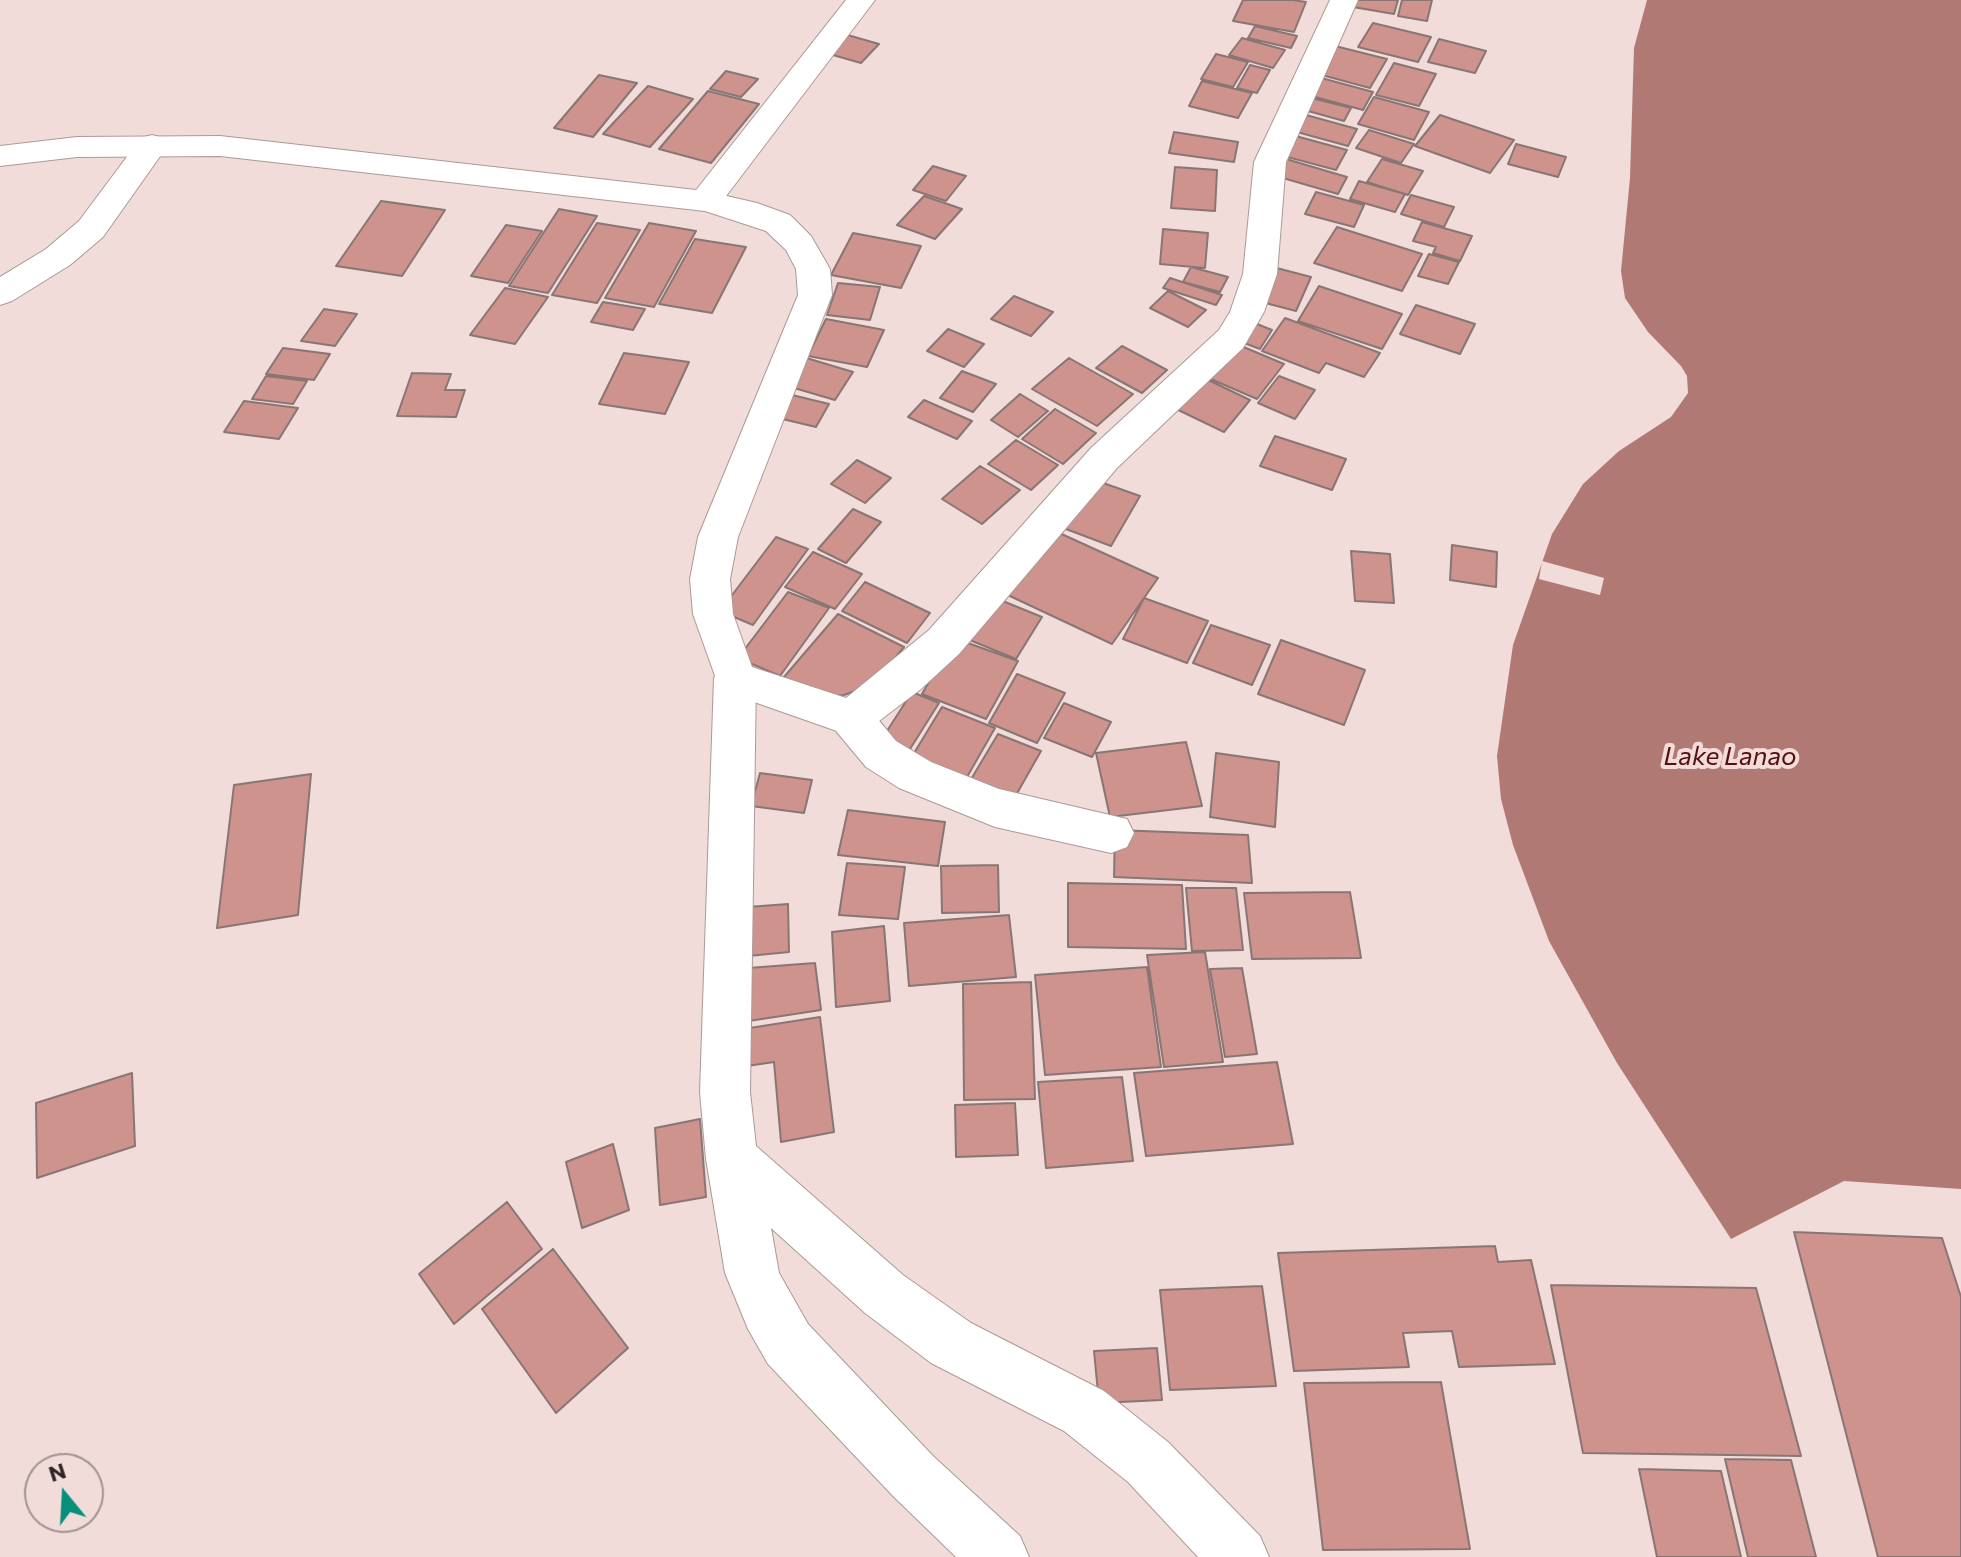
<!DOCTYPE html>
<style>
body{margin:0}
#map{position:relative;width:1961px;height:1557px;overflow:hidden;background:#f1dcd9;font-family:Commissioner,sans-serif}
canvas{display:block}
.north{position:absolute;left:24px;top:1453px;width:80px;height:80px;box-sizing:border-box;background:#f1dcd9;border:2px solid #a29290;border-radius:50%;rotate:342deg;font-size:22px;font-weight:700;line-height:32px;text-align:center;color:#2c2423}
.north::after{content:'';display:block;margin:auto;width:28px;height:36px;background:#06907a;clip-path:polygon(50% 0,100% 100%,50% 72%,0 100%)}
</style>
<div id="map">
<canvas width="1961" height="1557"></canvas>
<div class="north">N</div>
</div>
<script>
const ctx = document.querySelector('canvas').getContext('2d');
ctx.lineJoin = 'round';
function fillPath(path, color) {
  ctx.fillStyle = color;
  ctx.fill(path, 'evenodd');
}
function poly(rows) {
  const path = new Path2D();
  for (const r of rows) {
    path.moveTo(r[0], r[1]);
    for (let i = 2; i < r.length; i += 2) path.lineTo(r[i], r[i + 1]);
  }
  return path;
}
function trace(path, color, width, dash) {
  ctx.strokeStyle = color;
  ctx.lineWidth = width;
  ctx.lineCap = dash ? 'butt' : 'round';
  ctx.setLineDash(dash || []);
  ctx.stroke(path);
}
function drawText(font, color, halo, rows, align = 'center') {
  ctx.font = font + ' Commissioner,sans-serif';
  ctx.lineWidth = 8;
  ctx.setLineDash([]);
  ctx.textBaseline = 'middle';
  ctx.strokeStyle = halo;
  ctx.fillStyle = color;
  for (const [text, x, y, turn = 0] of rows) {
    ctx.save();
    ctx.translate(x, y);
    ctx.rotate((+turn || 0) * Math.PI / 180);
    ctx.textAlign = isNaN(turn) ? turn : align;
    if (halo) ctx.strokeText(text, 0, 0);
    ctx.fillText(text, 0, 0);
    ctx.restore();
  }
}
fillPath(poly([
 [1647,0,1961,0,1961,1189,1844,1181,1731,1239,1617,1063,1549,941,1513,845,1501,799,1497,756,1513,645,1552,534,1583,484,1619,451,1671,417,1688,393,1687,376,1681,366,1648,332,1625,298,1621,271,1630,178,1634,48]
]), '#b17973');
fillPath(poly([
 [1542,561,1604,578,1600,595,1539,579]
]), '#f1dcd9');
const building = poly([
 [1243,0,1293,0,1306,2,1294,32,1233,21,1243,0],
 [1355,0,1398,0,1394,14,1353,7,1355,0],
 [1402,0,1432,0,1427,21,1398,16,1402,0],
 [1373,23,1431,37,1418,62,1358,47,1373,23],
 [1255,26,1297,36,1291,48,1248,38,1255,26],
 [844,34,879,44,861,63,826,53,844,34],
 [1242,38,1285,50,1273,68,1229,55,1242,38],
 [1439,39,1486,51,1475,73,1428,62,1439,39],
 [1335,46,1387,59,1370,88,1318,74,1335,46],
 [1216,54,1248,62,1233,87,1201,79,1216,54],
 [1394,63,1436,74,1419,106,1376,95,1394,63],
 [1250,65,1270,70,1257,93,1237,88,1250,65],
 [726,71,758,79,741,97,710,89,726,71],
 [599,75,637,83,593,137,554,128,599,75],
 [1314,76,1373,92,1363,110,1304,94,1314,76],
 [1202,81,1252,93,1238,118,1189,106,1202,81],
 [648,86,693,99,650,147,603,134,648,86],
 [708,91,759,104,711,163,659,149,708,91],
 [1308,97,1351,108,1344,121,1301,109,1308,97],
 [1374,97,1429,112,1414,140,1358,124,1374,97],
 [1295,112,1357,129,1348,146,1286,129,1295,112],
 [1440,115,1514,140,1490,173,1415,146,1440,115],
 [1369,130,1414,144,1401,163,1356,148,1369,130],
 [1174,132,1238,142,1234,162,1169,153,1174,132],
 [1292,135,1347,150,1336,170,1280,155,1292,135],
 [1516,144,1566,157,1558,177,1508,164,1516,144],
 [1286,159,1347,177,1338,194,1276,176,1286,159],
 [1382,159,1423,171,1408,195,1367,182,1382,159],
 [933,166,966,176,946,201,913,190,933,166],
 [1175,167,1217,170,1215,211,1171,208,1175,167],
 [1359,181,1405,194,1395,212,1350,199,1359,181],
 [1316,192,1364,205,1354,227,1305,214,1316,192],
 [1411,195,1454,207,1444,227,1401,214,1411,195],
 [924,196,962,209,935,239,897,225,924,196],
 [381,201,445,210,402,276,336,266,381,201],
 [559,209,597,216,548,293,509,286,559,209],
 [1422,222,1472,236,1460,261,1433,253,1436,247,1413,241,1422,222],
 [597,223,640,230,597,303,552,295,597,223],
 [649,223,696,231,654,307,605,298,649,223],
 [506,225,542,231,508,283,471,276,506,225],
 [1337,227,1422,254,1402,291,1314,263,1337,227],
 [1163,229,1208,233,1205,268,1160,264,1163,229],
 [853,233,921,246,901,288,831,275,853,233],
 [695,239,746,247,712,313,659,304,695,239],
 [1429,254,1459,262,1448,284,1418,276,1429,254],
 [1269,266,1311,277,1296,311,1254,300,1269,266],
 [1191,267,1228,277,1220,292,1183,282,1191,267],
 [1170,278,1222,295,1216,305,1163,288,1170,278],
 [838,283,880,287,870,320,827,315,838,283],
 [1319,286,1402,314,1382,349,1298,321,1319,286],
 [505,288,548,297,515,344,470,335,505,288],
 [1168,291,1206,310,1188,327,1150,308,1168,291],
 [1014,296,1053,312,1031,336,991,319,1014,296],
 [603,302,645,309,633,330,591,322,603,302],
 [1416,305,1475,324,1460,354,1400,334,1416,305],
 [324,309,357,314,335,346,301,341,324,309],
 [1285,318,1380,353,1364,377,1326,363,1319,373,1262,351,1285,318],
 [826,319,884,330,867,367,808,356,826,319],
 [1247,320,1272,330,1260,349,1234,339,1247,320],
 [948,329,984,344,964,367,927,351,948,329],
 [1234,343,1284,364,1257,399,1206,377,1234,343],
 [1122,346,1167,370,1142,393,1096,368,1122,346],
 [283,348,330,354,314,380,266,374,283,348],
 [624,353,689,362,665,414,599,404,624,353],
 [803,357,853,372,835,400,784,385,803,357],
 [1069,358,1133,394,1097,426,1032,389,1069,358],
 [962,371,996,384,973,412,940,398,962,371],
 [412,373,451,374,445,390,465,390,456,417,397,416,412,373],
 [266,376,307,381,293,404,252,399,266,376],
 [1200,376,1250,400,1224,432,1172,407,1200,376],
 [1279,376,1315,390,1295,419,1258,403,1279,376],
 [788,394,829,404,816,427,774,417,788,394],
 [1020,394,1048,411,1018,437,991,420,1020,394],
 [924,400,972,421,957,439,908,417,924,400],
 [244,401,298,408,279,439,224,432,244,401],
 [1055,409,1096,433,1063,464,1022,439,1055,409],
 [1275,436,1346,459,1332,490,1260,466,1275,436],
 [1016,440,1058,465,1031,490,988,464,1016,440],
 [857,460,891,478,865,503,831,484,857,460],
 [980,466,1020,490,982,524,942,499,980,466],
 [1089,478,1140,496,1111,546,1058,526,1089,478],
 [853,509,881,522,846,563,818,549,853,509],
 [1044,526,1158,578,1112,644,995,589,1044,526],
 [776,537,808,549,753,625,720,611,776,537],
 [1452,545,1497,552,1496,587,1450,580,1452,545],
 [1351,551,1390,554,1394,603,1355,601,1351,551],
 [813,552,862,574,835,609,785,587,813,552],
 [865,582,930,613,907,643,842,611,865,582],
 [788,592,829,608,780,676,738,658,788,592],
 [988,595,1042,617,1016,659,960,636,988,595],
 [1144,598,1208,621,1187,663,1123,639,1144,598],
 [838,614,904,647,874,684,844,695,807,699,778,684,838,614],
 [1211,625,1270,645,1252,685,1193,663,1211,625],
 [954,638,1018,661,986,719,922,694,954,638],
 [1281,640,1365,670,1344,725,1258,694,1281,640],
 [1017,674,1065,693,1037,743,989,723,1017,674],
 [912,692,939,703,905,757,878,745,912,692],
 [1064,703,1111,722,1092,757,1044,738,1064,703],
 [942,707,995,728,959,791,905,768,942,707],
 [998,734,1041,751,1011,804,967,786,998,734],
 [1186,742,1202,806,1110,817,1096,753,1186,742],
 [1216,753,1279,762,1275,827,1210,817,1216,753],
 [760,773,812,780,804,813,751,806,760,773],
 [311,774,298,915,217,928,234,785,311,774],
 [848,810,945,822,938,866,838,855,848,810],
 [1115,830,1248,835,1252,883,1114,877,1115,830],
 [847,863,905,867,898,919,839,915,847,863],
 [998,865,999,912,942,913,941,866,998,865],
 [1068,883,1182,885,1186,949,1068,947,1068,883],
 [1186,888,1236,888,1243,950,1192,951,1186,888],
 [1350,892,1361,958,1252,959,1244,893,1350,892],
 [788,904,789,952,748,956,748,907,788,904],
 [1009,915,1016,977,909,986,904,923,1009,915],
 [884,926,890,1001,836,1007,832,932,884,926],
 [1205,952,1223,1062,1164,1067,1147,955,1205,952],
 [815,963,821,1010,742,1022,735,969,815,963],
 [1147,967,1161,1067,1045,1075,1035,975,1147,967],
 [1242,968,1257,1054,1225,1057,1210,969,1242,968],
 [1031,982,1035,1099,964,1100,963,984,1031,982],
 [820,1017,834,1132,781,1142,774,1062,740,1067,737,1030,820,1017],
 [1277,1062,1293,1144,1146,1156,1134,1073,1277,1062],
 [132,1073,135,1146,37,1178,36,1103,132,1073],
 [1122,1077,1133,1161,1046,1168,1038,1082,1122,1077],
 [1015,1103,1018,1155,956,1157,955,1105,1015,1103],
 [700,1119,706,1197,660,1205,655,1128,700,1119],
 [613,1144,629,1210,582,1228,566,1162,613,1144],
 [507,1202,542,1249,454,1324,419,1274,507,1202],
 [1794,1232,1942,1238,1961,1297,1961,1557,1878,1557,1794,1232],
 [1495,1246,1498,1262,1531,1260,1555,1364,1459,1367,1452,1331,1403,1333,1409,1367,1294,1371,1278,1253,1495,1246],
 [553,1249,628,1348,556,1413,482,1309,553,1249],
 [1551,1285,1756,1288,1801,1456,1583,1453,1551,1285],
 [1262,1286,1276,1386,1170,1390,1160,1290,1262,1286],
 [1157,1348,1162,1400,1099,1403,1094,1351,1157,1348],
 [1441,1382,1470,1549,1323,1550,1304,1383,1441,1382],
 [1725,1459,1791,1460,1816,1557,1748,1557,1725,1459],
 [1639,1469,1721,1471,1741,1557,1657,1557,1639,1469]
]);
fillPath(building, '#cd938c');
trace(building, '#897674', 2);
const minor = poly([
 [846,0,875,0,717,208,705,211,693,208,689,201,693,194,846,0],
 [152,135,163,138,168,145,103,237,70,265,12,301,0,305,0,277,46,249,79,221,141,138,152,135],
 [735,661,750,666,756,678,750,1092,756,1146,903,1275,971,1323,1104,1391,1168,1442,1260,1536,1269,1557,1198,1557,1128,1482,1064,1431,931,1363,865,1313,771,1228,779,1273,808,1324,933,1456,1020,1536,1029,1557,956,1557,893,1496,768,1364,748,1329,725,1273,706,1159,700,1092,714,678,720,666,735,661],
 [851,700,866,705,896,741,931,762,999,789,1127,819,1134,833,1127,847,1111,853,995,827,899,788,866,767,836,731,830,718,836,705,851,700]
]);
const tertiary = poly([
 [1330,0,1358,0,1286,162,1277,274,1264,312,1243,348,1117,468,959,654,921,689,866,731,851,736,720,690,693,614,690,579,698,537,798,295,796,269,786,250,766,231,705,211,220,156,77,157,0,166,0,146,77,137,220,136,705,191,757,203,790,215,811,236,830,269,832,295,738,537,730,579,733,614,752,667,846,698,929,630,1091,448,1219,330,1230,312,1243,274,1254,162,1330,0]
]);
trace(minor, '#ac9996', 2);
trace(tertiary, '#ac9996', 2);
fillPath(minor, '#fff');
fillPath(tertiary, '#fff');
drawText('italic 26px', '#550f0e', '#f1dcd9', [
 ["Lake Lanao",1730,756]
]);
</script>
